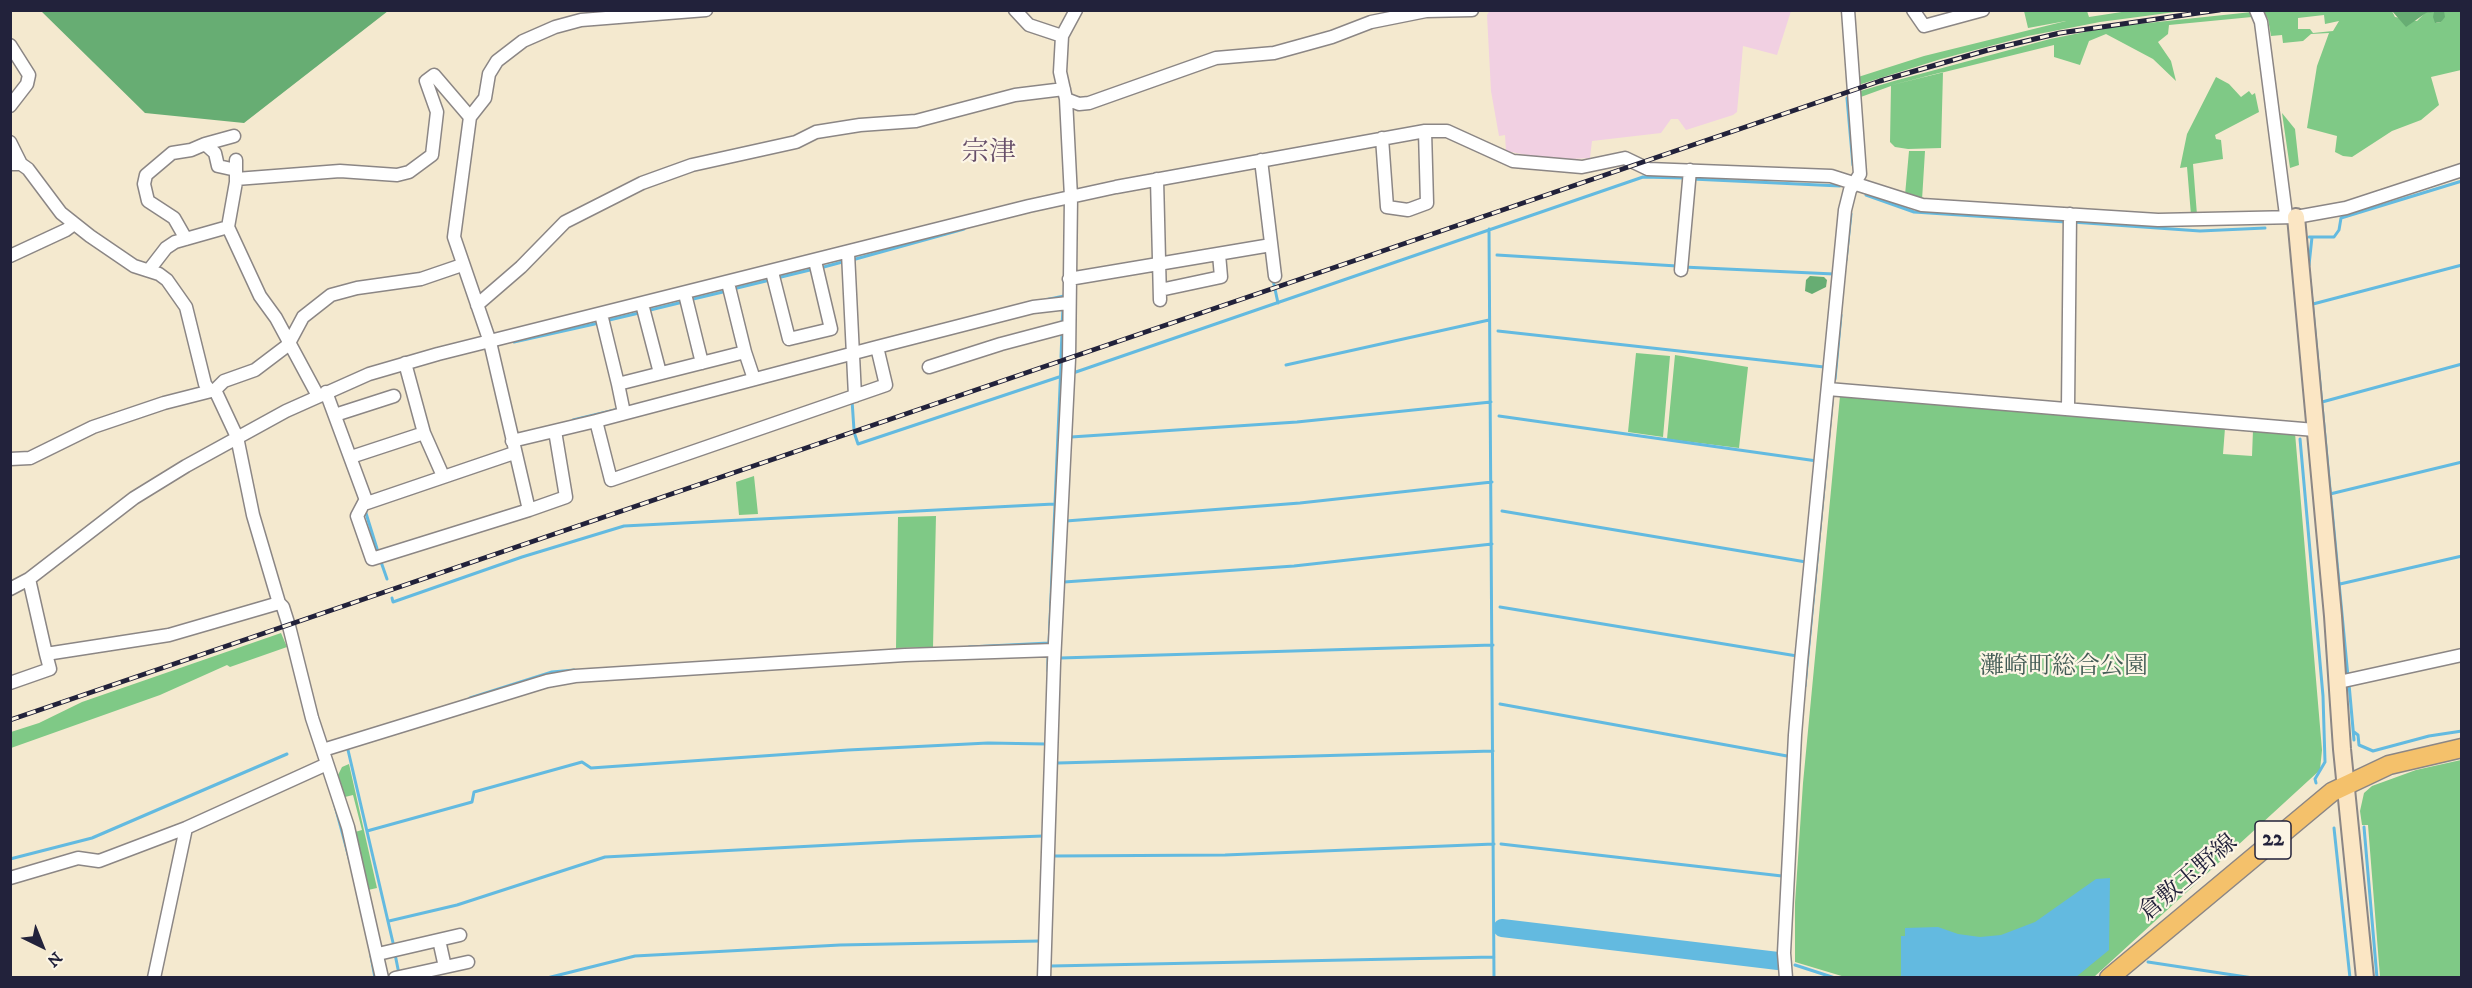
<!DOCTYPE html>
<meta charset="utf-8">
<style>
body{margin:0}
#map{position:relative;width:2472px;height:988px;overflow:hidden;background:#f4e9cf;font-family:"IM FELL DW Pica",serif}
canvas{display:block}
.frame{position:absolute;inset:0;border:12px solid #22223b;pointer-events:none}
.north{position:absolute;left:12px;top:916px;width:60px;height:60px;-webkit-text-stroke:4px #fcf5e5;paint-order:stroke;rotate:137deg;font-size:16px;font-weight:700;line-height:24px;text-align:center;color:#22223b}
.north::after{content:'';display:block;margin:auto;width:21px;height:27px;background:#22223b;clip-path:polygon(50% 0,100% 100%,50% 72%,0 100%)}
</style>
<div id="map">
<canvas width="2472" height="988"></canvas>
<div class="frame"></div>
<div class="north">N</div>
</div>
<script>
const ctx = document.querySelector('canvas').getContext('2d');
ctx.lineJoin = 'round';
function fillPath(path, color) {
  ctx.fillStyle = color;
  ctx.fill(path, 'evenodd');
}
function poly(rows) {
  const path = new Path2D();
  for (const r of rows) {
    path.moveTo(r[0], r[1]);
    for (let i = 2; i < r.length; i += 2) path.lineTo(r[i], r[i + 1]);
  }
  return path;
}
function trace(path, color, width, dash) {
  ctx.strokeStyle = color;
  ctx.lineWidth = width;
  ctx.lineCap = dash ? 'butt' : 'round';
  ctx.setLineDash(dash || []);
  ctx.stroke(path);
}
function drawText(font, color, halo, rows, align = 'center') {
  ctx.font = font + ' "IM FELL DW Pica","Noto Serif JP",serif';
  ctx.lineWidth = 4.5;
  ctx.setLineDash([]);
  ctx.textBaseline = 'middle';
  ctx.strokeStyle = halo;
  ctx.fillStyle = color;
  for (const [text, x, y, turn = 0] of rows) {
    ctx.save();
    ctx.translate(x, y);
    ctx.rotate((+turn || 0) * Math.PI / 180);
    ctx.textAlign = isNaN(turn) ? turn : align;
    if (halo) ctx.strokeText(text, 0, 0);
    ctx.fillText(text, 0, 0);
    ctx.restore();
  }
}
fillPath(poly([
 [1490,10,1791,11,1777,55,1743,46,1737,112,1733,115,1686,130,1678,119,1671,119,1661,133,1592,141,1590,158,1553,160,1506,151,1505,135,1499,136,1491,91,1487,15]
]), '#f1d0e2');
fillPath(poly([
 [2024,11,2087,11,2089,17,2128,11,2183,11,2100,22,2028,36,1941,59,1855,86,1855,78,1924,56,2066,21,2028,28],
 [2263,11,2392,11,2395,17,2417,21,2425,13,2435,11,2436,23,2441,22,2444,11,2461,11,2461,70,2431,77,2439,105,2421,120,2392,131,2352,157,2343,156,2335,152,2337,136,2307,128,2317,66,2329,33,2311,34,2303,41,2283,43,2282,35,2271,36,2268,19],
 [2324,15,2325,24,2339,21,2333,31,2313,33,2310,29,2298,29,2298,18],
 [2252,12,2252,17,2169,25,2168,34,2158,42,2171,61,2176,81,2153,59,2106,34,2089,41,2080,65,2054,57,2054,45,1892,85,1943,72,1941,148,1908,149,1895,147,1890,142,1891,86,1858,98,1857,92,1894,81,2050,39,2110,27],
 [2216,77,2229,84,2241,97,2249,91,2252,95,2255,93,2259,112,2215,135,2216,139,2221,140,2223,159,2193,164,2197,215,2191,215,2187,167,2180,168,2187,134],
 [2282,113,2295,129,2299,165,2290,168],
 [1909,151,1925,151,1922,200,1905,195],
 [1636,353,1670,356,1663,437,1628,432],
 [1675,355,1748,367,1739,448,1667,439],
 [1840,396,2225,428,2223,454,2252,456,2253,430,2295,433,2322,750,2320,770,2094,977,1845,977,1795,962,1795,903,1803,783],
 [754,476,758,514,739,515,736,482],
 [936,516,933,647,896,648,898,517],
 [281,633,287,647,230,667,227,665,160,695,11,748,11,732,39,723,82,702],
 [2461,760,2461,977,2380,977,2368,825,2362,825,2360,811,2364,793,2372,786,2416,770],
 [349,764,377,888,368,890,336,779,342,767],
 [353,795,362,830,355,832,345,797]
]), '#7fc986');
fillPath(poly([
 [41,11,388,11,244,123,145,113],
 [2392,11,2444,11,2445,17,2441,22,2435,23,2433,17,2434,12,2426,13,2406,27],
 [1810,276,1824,277,1827,280,1826,287,1812,294,1805,291,1806,280]
]), '#67ad73');
fillPath(poly([
 [2110,878,2109,950,2076,977,1901,977,1901,936,1905,936,1905,928,1938,927,1958,934,1980,937,2001,935,2035,922,2096,879]
]), '#63bae0');
trace(poly([
 [1847,98,1853,165],
 [1692,179,1840,186],
 [1866,195,1914,212,2066,222],
 [2072,222,2200,231,2265,228],
 [1489,229,1494,978],
 [2309,237,2334,237,2339,230,2341,218,2462,181],
 [1497,255,1677,266],
 [852,260,964,229],
 [1846,260,1851,214],
 [2309,265,2312,237],
 [1683,267,1834,274],
 [820,268,846,261],
 [777,278,814,269],
 [1273,280,1278,303],
 [2310,280,2348,677],
 [733,289,770,280],
 [689,300,727,291],
 [1045,300,1064,296],
 [2313,304,2462,265],
 [646,311,683,302],
 [605,321,639,313],
 [1062,326,1063,308],
 [1498,331,1824,367],
 [514,342,599,323],
 [1061,357,1062,332],
 [1286,365,1489,320],
 [1073,373,1643,177,1685,178],
 [1835,379,1841,315],
 [852,400,854,430],
 [2322,402,2462,364],
 [1499,416,1817,461],
 [573,420,619,409],
 [855,435,858,444,1062,376],
 [1071,437,1297,422,1491,402],
 [2300,439,2323,696,2325,762,2315,779,2316,783],
 [2330,494,2462,462],
 [365,510,378,552],
 [1502,511,1806,562],
 [1066,521,1300,503,1492,482],
 [380,559,387,579],
 [1064,582,1294,566,1492,544],
 [2340,584,2462,556],
 [392,598,393,602,522,557,624,526,1054,504],
 [1500,607,1797,656],
 [1049,644,1061,364],
 [969,647,1049,643],
 [1060,658,1493,645],
 [1048,671,1048,653],
 [2349,684,2354,740],
 [1805,686,1832,402],
 [470,698,552,672,574,670],
 [1500,704,1787,756],
 [2354,732,2358,735,2359,745,2373,751,2429,736,2462,731],
 [348,750,394,947],
 [1058,763,1493,751],
 [334,802,351,865],
 [2364,827,2377,978],
 [2334,828,2350,978],
 [367,831,472,802,474,792,582,762,591,768,848,750,988,743,1046,744],
 [1501,844,1782,876],
 [1054,856,1225,855,1494,844],
 [10,859,92,838,287,754],
 [389,921,457,905,605,857,908,841,1043,836],
 [395,954,399,974],
 [371,956,375,978],
 [2148,962,2253,978],
 [1795,965,1835,978],
 [1051,966,1494,957],
 [547,978,635,956,840,945,1040,941]
]), '#63bae0', 3);
trace(poly([
 [1502,928,1778,961]
]), '#63bae0', 18);
const street = poly([
 [1015,10,1029,25,1062,36,1060,72,1066,99,1071,197,1069,359,1054,663,1044,978],
 [1913,10,1924,26,1983,10],
 [2256,10,2261,22,2286,215],
 [1062,36,1076,10],
 [10,45,29,75,27,84,10,106],
 [1066,99,1079,104,1089,103,1216,58,1274,53,1332,37,1371,22,1426,11,1472,10],
 [1382,138,1387,207,1408,210,1427,203,1425,131],
 [10,142,21,164],
 [205,144,234,136],
 [236,160,236,182,228,227,260,296,276,318,318,396],
 [1261,160,1275,276],
 [10,164,21,164,28,169,61,213,90,236,134,266,159,274,167,280,186,307,205,384,210,391],
 [236,179,340,171,397,175,409,172,432,155,437,112,426,81,434,75,470,117],
 [1157,179,1160,300],
 [186,239,174,218,148,201,144,184,146,175,172,153,191,150,205,144,215,153,218,166,236,170],
 [848,253,855,396],
 [10,256,66,230,74,224],
 [149,270,166,248,175,242,228,227],
 [1681,270,1690,170],
 [772,272,789,339,831,329,815,261],
 [1069,279,1271,245],
 [1160,290,1221,277,1219,254],
 [685,294,702,363],
 [642,304,660,373],
 [477,305,521,267,565,222,642,183,692,165,796,142,816,132,860,125,916,121,1015,95,1064,89],
 [601,314,618,384,745,352,728,283],
 [877,347,886,385,611,480,596,421,877,347,1033,307,1068,303],
 [745,352,754,379],
 [405,363,424,433,443,476],
 [929,367,1001,344,1069,326],
 [618,384,624,413],
 [1828,389,2315,430],
 [215,390,237,437,253,515,279,603,283,607,289,626,312,718,348,827,382,978],
 [326,392,367,503,514,453],
 [2068,408,2070,214],
 [335,415,394,396],
 [512,441,596,421],
 [351,457,424,433],
 [10,459,30,458,93,427,164,403,215,390,224,381,255,370,288,345,303,317,331,295,357,288,421,279,462,265],
 [366,499,357,516,372,559,529,510,490,342,454,237,470,117,485,98,489,74,497,61,523,41,555,27,581,20,706,10],
 [529,510,566,497,555,431],
 [29,579,46,654,169,635,279,603],
 [10,589,29,579,134,498,186,466,286,411,369,374,438,354,1029,206,1116,187,1425,131,1447,131,1513,161,1582,167,1625,158,1648,169,1831,176,1922,205,2158,220,2296,217,2346,208,2462,170],
 [2339,682,2462,655],
 [10,683,50,669,46,654],
 [323,750,547,681,575,676,905,655,1054,650],
 [10,878,78,858,99,861,186,828,327,764],
 [439,940,445,967],
 [378,954,460,935],
 [154,978,186,828],
 [395,978,468,962],
 [1786,978,1784,953,1795,735,1801,662,1845,210,1850,190,1860,174,1848,10]
]);
const secondary = poly([
 [2296,217,2333,616,2342,749,2365,978]
]);
const primary = poly([
 [2109,978,2332,792,2389,765,2462,748]
]);
trace(street, '#8b8685', 15);
trace(secondary, '#8b8685', 20);
trace(primary, '#8b8685', 21);
trace(street, '#fff', 12);
trace(secondary, '#fbe6c4', 16);
trace(primary, '#f4c16b', 18);
const rail = poly([
 [10,720,1880,81,1988,50,2060,33,2219,10]
]);
trace(rail, '#22223b', 5);
trace(rail, '#fcf5e5', 3, [9]);
for (const [x, y, w] of [
 [2273,840,36]
]) {
  const box = new Path2D();
  box.roundRect(x - w / 2, y - 19, w, 38, 4.5);
  ctx.fillStyle = '#fcf5e5';
  ctx.fill(box);
  trace(box, '#22223b', 1.5);
}
drawText('bold 22px', '#22223b', null, [
 ["22",2273,840]
]);
drawText('24px', '#435c55', '#fcf5e5', [
 ["灘崎町総合公園",2064,668]
]);
drawText('24px', '#22223b', '#fcf5e5', [
 ["倉敷玉野線",2189,879,-40]
]);
drawText('27px', '#674f6a', '#fcf5e5', [
 ["宗津",989,154]
]);
</script>
